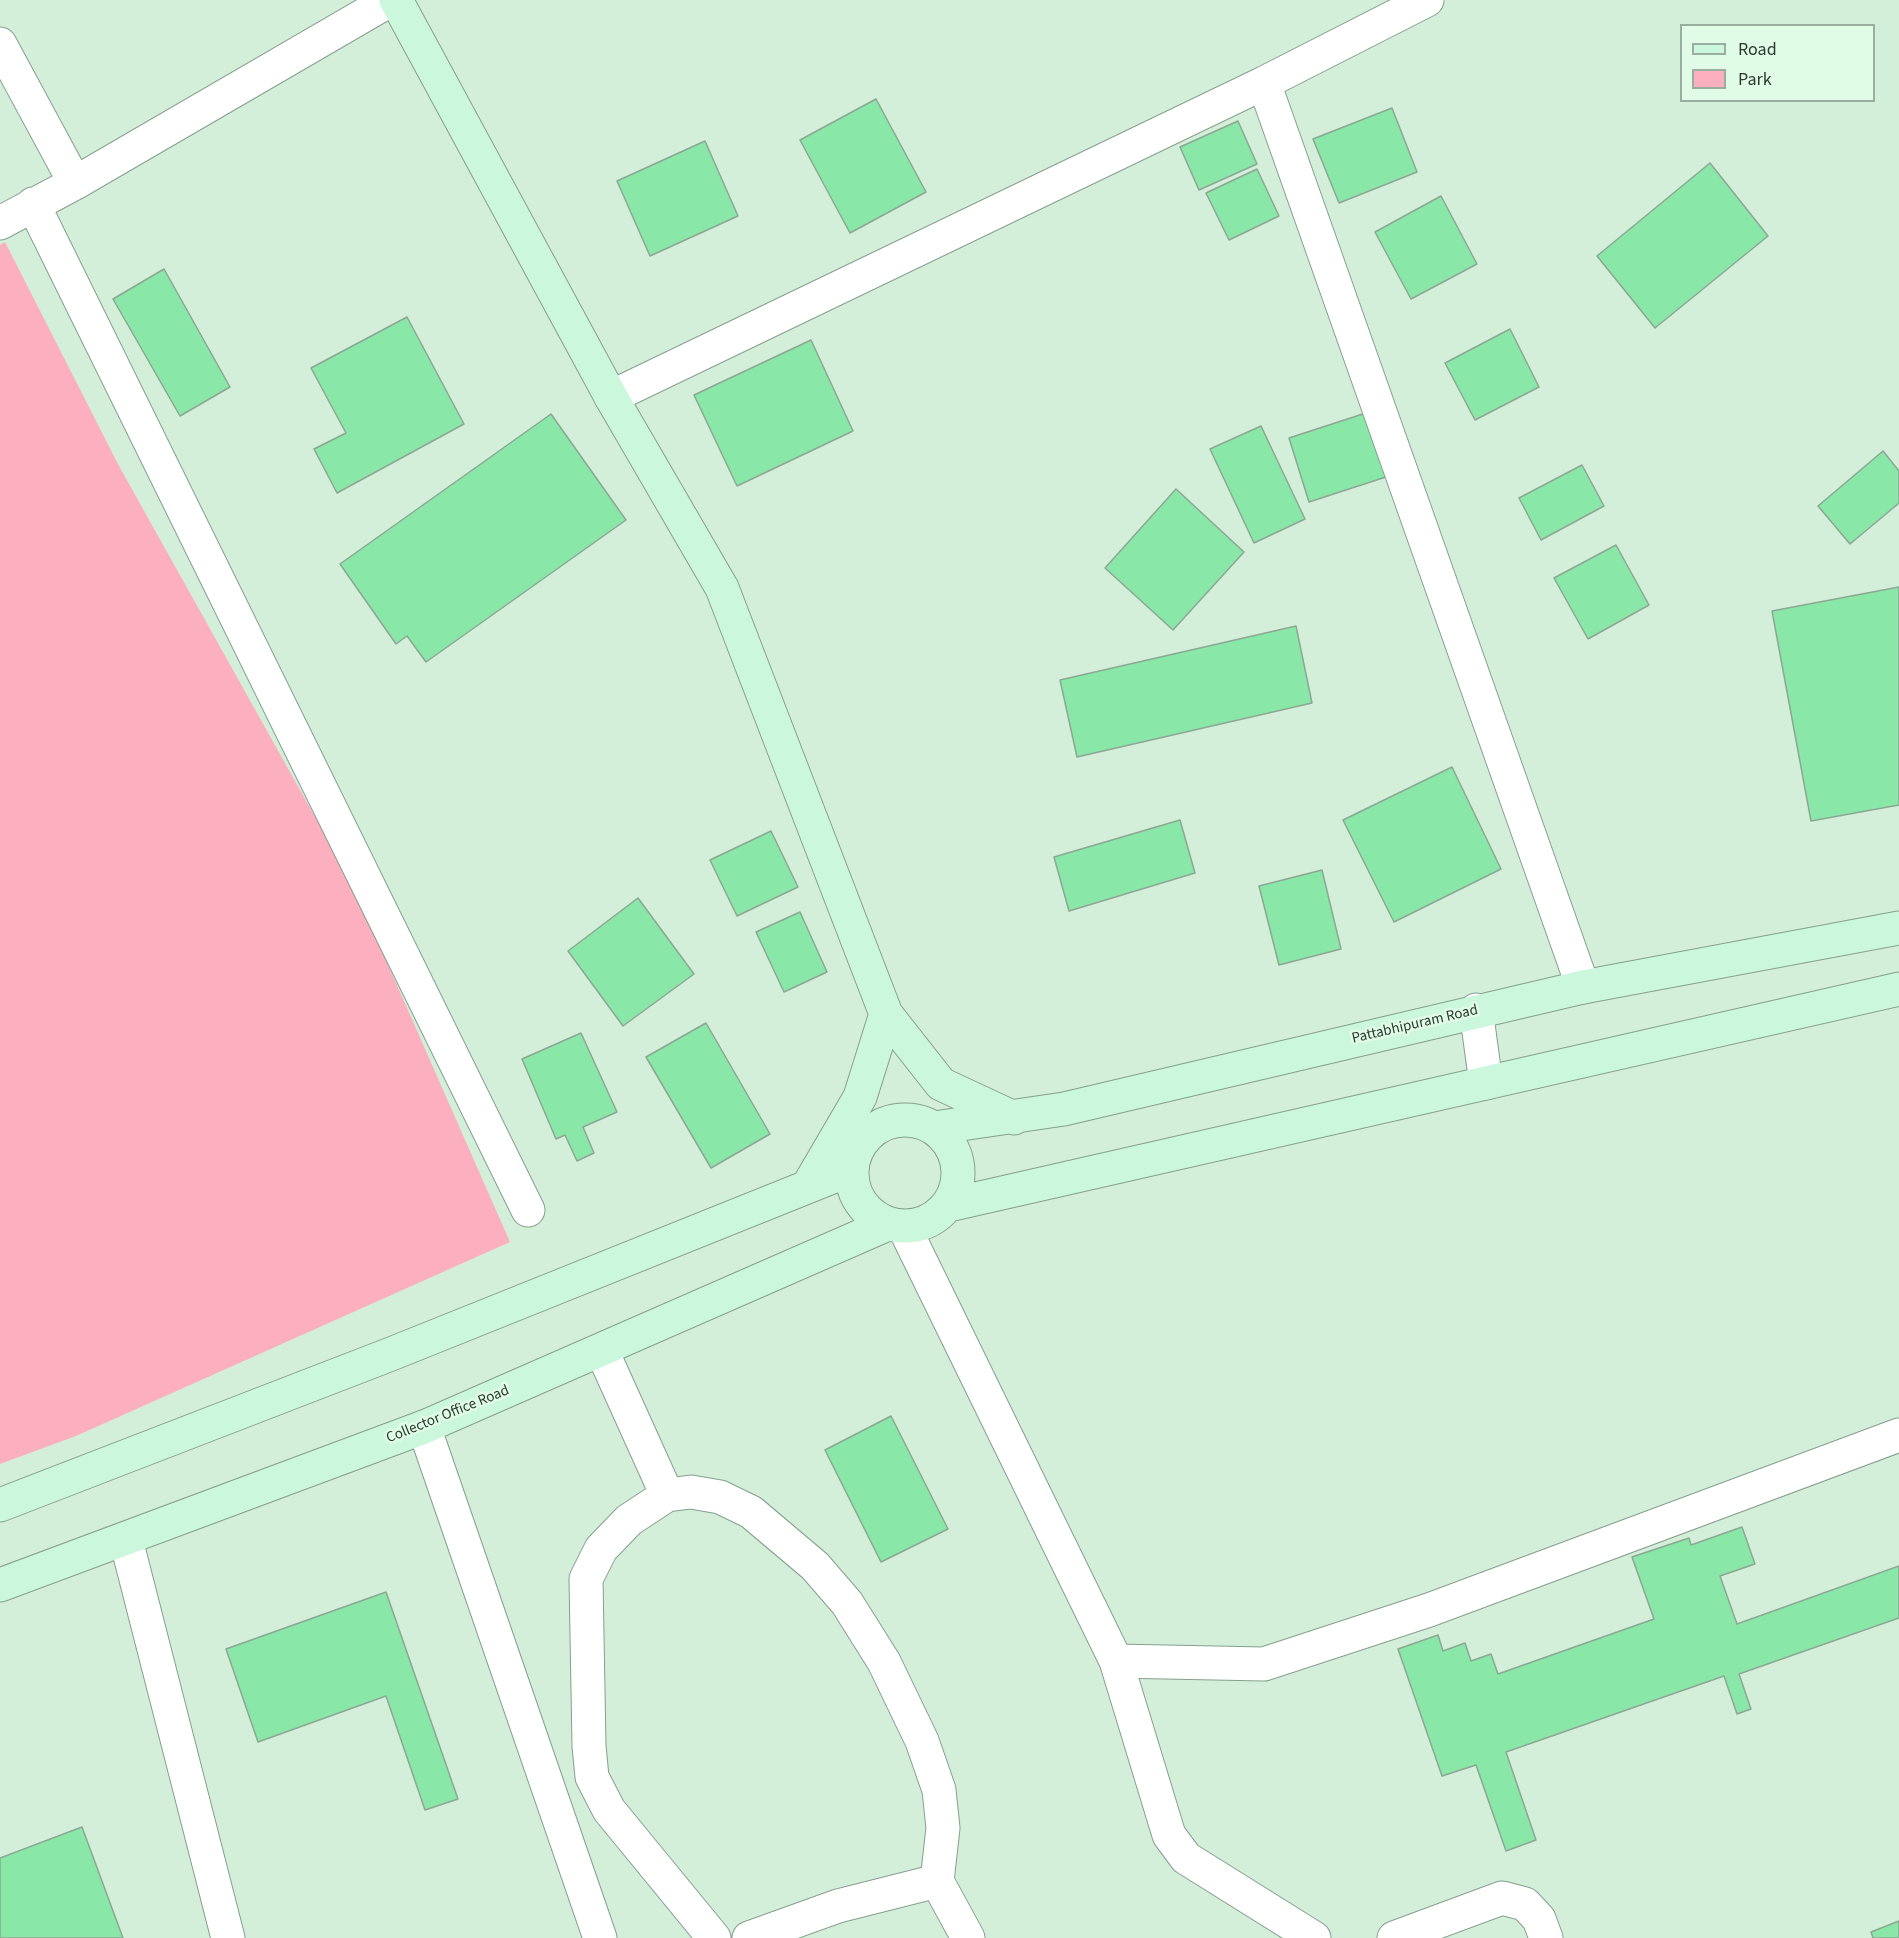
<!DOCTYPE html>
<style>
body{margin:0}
#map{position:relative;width:1899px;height:1938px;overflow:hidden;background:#d3efda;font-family:"Source Sans 3",sans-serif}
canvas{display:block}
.legend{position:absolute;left:1680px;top:24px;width:195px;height:78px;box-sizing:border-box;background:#e0fce7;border:2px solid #99ae9e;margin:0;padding:8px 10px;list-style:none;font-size:18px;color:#2e3931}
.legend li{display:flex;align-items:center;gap:12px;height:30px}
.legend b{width:30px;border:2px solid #99ae9e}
</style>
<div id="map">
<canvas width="1899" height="1938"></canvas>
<ul class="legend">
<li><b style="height:8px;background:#cbf7dc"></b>Road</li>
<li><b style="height:16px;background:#fcb0bf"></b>Park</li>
</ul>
</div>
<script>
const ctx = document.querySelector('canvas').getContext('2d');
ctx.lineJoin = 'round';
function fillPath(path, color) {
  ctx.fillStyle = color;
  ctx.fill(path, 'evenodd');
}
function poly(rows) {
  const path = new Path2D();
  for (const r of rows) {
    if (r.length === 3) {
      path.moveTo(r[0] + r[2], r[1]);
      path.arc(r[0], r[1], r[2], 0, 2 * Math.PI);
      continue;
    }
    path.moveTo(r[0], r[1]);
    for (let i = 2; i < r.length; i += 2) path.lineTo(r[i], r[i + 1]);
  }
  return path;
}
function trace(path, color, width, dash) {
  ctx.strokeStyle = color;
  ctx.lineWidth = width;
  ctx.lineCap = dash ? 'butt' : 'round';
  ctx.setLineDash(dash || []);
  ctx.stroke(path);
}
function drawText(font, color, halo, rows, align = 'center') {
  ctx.font = font + ' "Source Sans 3",sans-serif';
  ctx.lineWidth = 5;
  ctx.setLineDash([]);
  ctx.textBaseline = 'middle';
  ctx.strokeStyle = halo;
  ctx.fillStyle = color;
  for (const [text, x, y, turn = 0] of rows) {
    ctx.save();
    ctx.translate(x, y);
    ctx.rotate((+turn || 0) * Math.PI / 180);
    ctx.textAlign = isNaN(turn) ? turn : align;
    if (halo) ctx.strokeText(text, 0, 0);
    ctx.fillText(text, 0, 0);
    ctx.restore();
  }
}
fillPath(poly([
 [5,242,119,466,352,883,510,1242,76,1436,0,1464,0,245]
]), '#fcb0bf');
const building = poly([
 [876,99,926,192,850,233,800,140,876,99],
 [1392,108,1417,172,1339,203,1313,139,1392,108],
 [1238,121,1257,164,1199,190,1180,147,1238,121],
 [705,141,738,216,650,256,617,181,705,141],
 [1710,163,1768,236,1655,328,1597,256,1710,163],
 [1257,169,1279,216,1229,240,1206,193,1257,169],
 [1441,196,1477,264,1411,299,1375,232,1441,196],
 [164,269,230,387,180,416,113,299,164,269],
 [407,317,464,424,337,493,314,449,346,433,311,368,407,317],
 [1510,329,1539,387,1475,420,1445,363,1510,329],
 [811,340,853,431,737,486,694,395,811,340],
 [1372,411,1392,475,1309,502,1289,438,1372,411],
 [551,414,626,520,426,662,407,636,396,644,340,564,551,414],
 [1261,426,1305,519,1254,543,1210,449,1261,426],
 [1883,451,1899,471,1899,503,1850,544,1818,506,1883,451],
 [1582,465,1604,506,1541,540,1519,498,1582,465],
 [1176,489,1244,552,1173,630,1105,568,1176,489],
 [1616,545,1649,605,1588,639,1554,578,1616,545],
 [1899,587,1899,805,1811,821,1772,611,1899,587],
 [1296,626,1312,703,1077,757,1060,680,1296,626],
 [1452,767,1501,869,1394,922,1343,820,1452,767],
 [1180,820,1195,873,1069,911,1054,857,1180,820],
 [771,831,798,887,737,916,710,860,771,831],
 [1322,870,1341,949,1279,965,1259,886,1322,870],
 [638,898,694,974,623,1026,568,951,638,898],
 [800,912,827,972,784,992,756,932,800,912],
 [706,1023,770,1134,711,1168,646,1057,706,1023],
 [581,1033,617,1112,583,1127,594,1153,577,1161,565,1135,556,1139,522,1059,581,1033],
 [891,1416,948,1529,881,1562,825,1450,891,1416],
 [1742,1527,1755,1564,1720,1576,1737,1624,1899,1566,1899,1618,1739,1674,1751,1709,1737,1714,1724,1676,1506,1752,1536,1840,1506,1851,1476,1765,1442,1776,1398,1649,1438,1635,1443,1651,1465,1643,1471,1661,1491,1654,1498,1674,1654,1619,1632,1557,1689,1538,1691,1545,1742,1527],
 [386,1592,458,1799,425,1810,386,1696,258,1742,226,1649,386,1592],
 [82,1827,123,1938,0,1938,0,1858,82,1827],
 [1899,1921,1899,1938,1873,1938,1871,1932,1899,1921]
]);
fillPath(building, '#89e8a7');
trace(building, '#8ca793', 1.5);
const street = poly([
 [0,44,75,183],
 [1264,83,1583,987],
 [33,204,528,1210],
 [0,223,75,183,390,0],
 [611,397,1264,83,1427,0],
 [1476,1010,1486,1083],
 [904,1227,1116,1661,1264,1664,1429,1610,1899,1435],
 [602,1351,667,1495],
 [424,1427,600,1938],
 [126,1540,228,1938],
 [1116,1661,1169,1835,1186,1858,1314,1938],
 [714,1938,609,1810,592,1777,589,1746,586,1579,601,1549,629,1520,667,1495,691,1492,720,1497,751,1512,815,1566,847,1603,884,1662,922,1741,939,1790,943,1828,937,1881],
 [749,1938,838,1906,937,1881,968,1938],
 [1394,1938,1502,1898,1525,1904,1539,1919,1546,1938]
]);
const secondary = poly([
 [396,0,611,397,722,588,886,1014,941,1084,1014,1118],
 [905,1173,53],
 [934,1128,1064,1109,1583,987,1899,928],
 [808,1186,860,1097,886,1014],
 [949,1205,1899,989],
 [0,1505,391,1354,852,1169],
 [0,1585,424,1427,888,1224]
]);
trace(street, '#85a08c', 35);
trace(secondary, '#85a08c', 35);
trace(street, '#fff', 33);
trace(secondary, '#cbf7dc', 33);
drawText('15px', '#2e3931', '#e0fce7', [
 ["Pattabhipuram Road",1415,1025,-13],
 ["Collector Office Road",448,1415,-22]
]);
</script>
